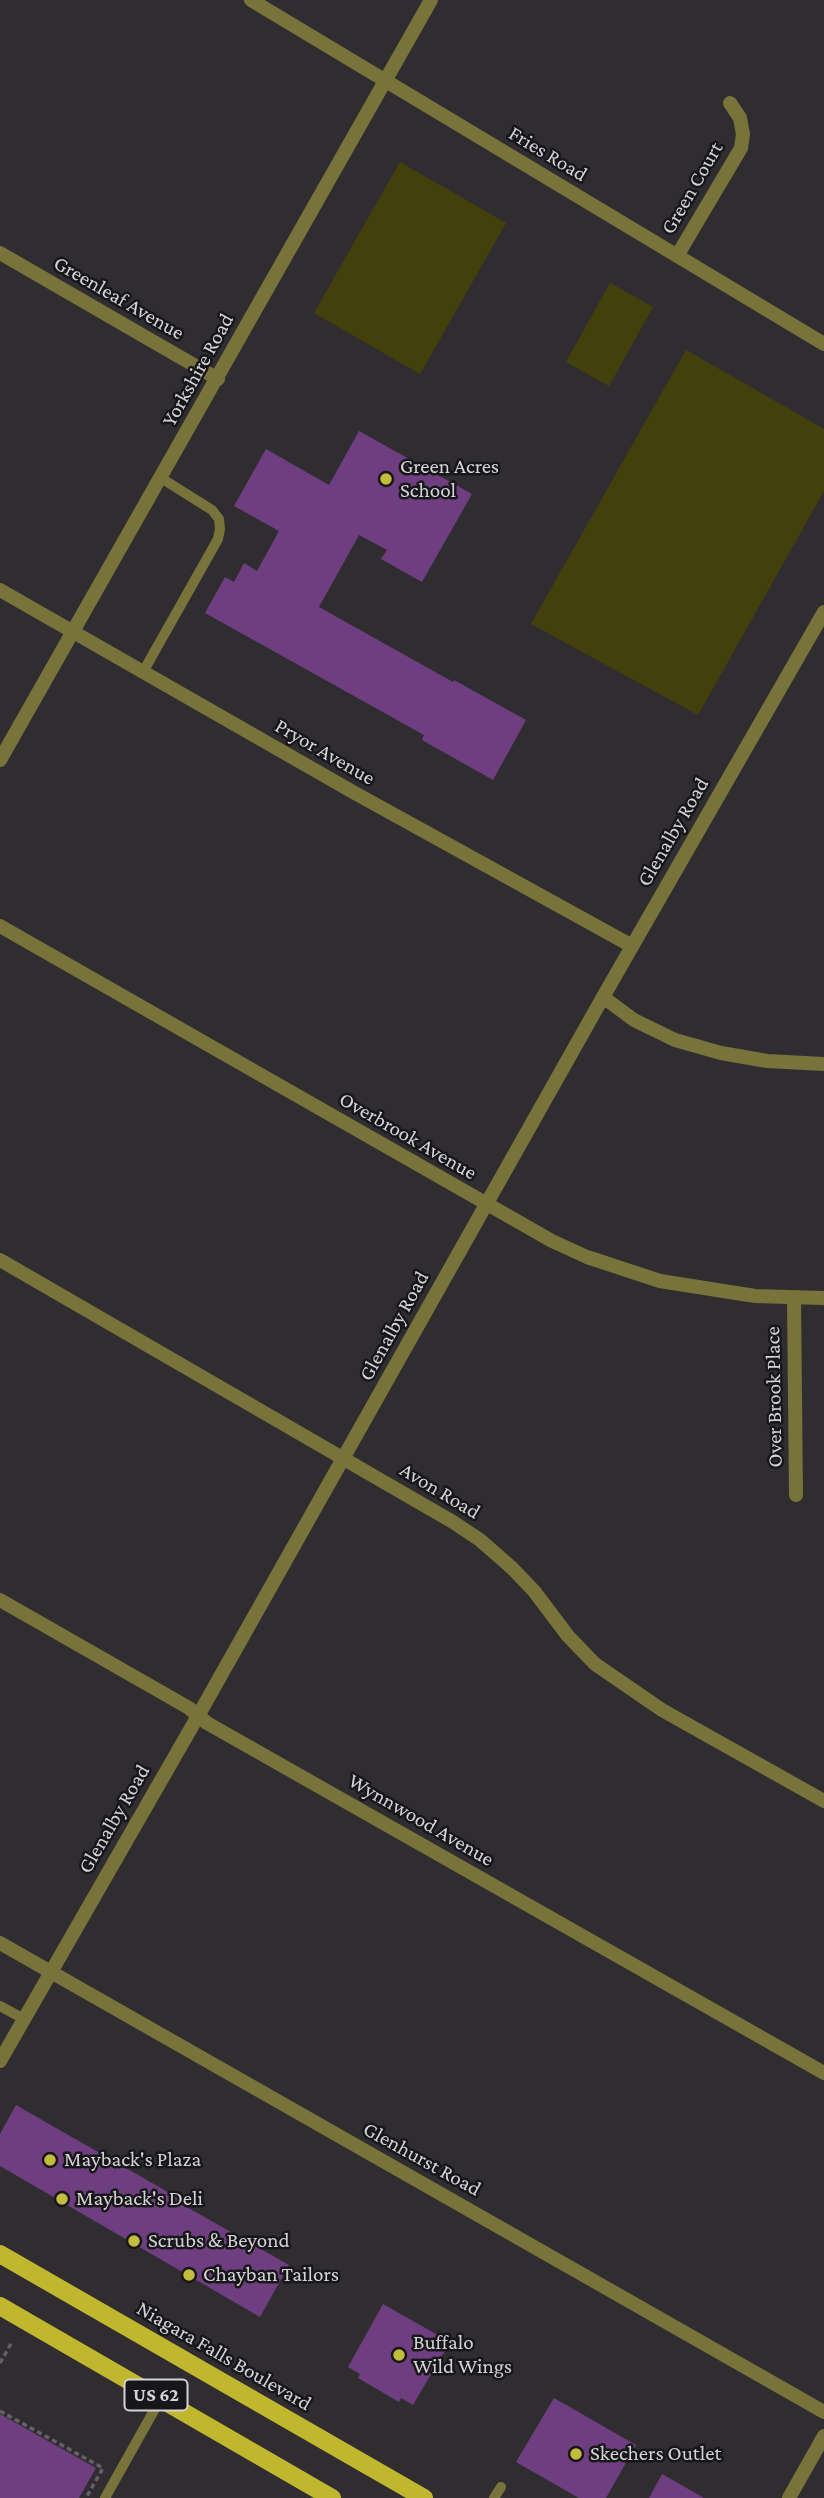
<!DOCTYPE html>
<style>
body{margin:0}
canvas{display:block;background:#302d31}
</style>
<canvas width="824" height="2498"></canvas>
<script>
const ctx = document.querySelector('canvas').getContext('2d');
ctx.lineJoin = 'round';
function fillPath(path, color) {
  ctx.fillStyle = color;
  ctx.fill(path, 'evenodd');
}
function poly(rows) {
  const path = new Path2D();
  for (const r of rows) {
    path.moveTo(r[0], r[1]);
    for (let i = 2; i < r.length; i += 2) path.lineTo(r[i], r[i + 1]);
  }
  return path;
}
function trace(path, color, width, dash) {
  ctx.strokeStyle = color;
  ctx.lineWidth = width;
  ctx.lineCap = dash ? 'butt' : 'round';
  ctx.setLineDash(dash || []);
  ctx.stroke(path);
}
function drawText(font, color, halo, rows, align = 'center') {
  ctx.font = font + ' "Crimson Pro",serif';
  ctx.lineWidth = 5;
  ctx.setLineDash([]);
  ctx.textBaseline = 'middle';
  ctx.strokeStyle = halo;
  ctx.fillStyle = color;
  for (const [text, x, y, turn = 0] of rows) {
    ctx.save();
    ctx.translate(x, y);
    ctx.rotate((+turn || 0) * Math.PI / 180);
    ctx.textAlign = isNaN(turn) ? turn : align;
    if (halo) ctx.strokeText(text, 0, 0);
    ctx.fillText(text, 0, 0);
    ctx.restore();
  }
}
fillPath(poly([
 [400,162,506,223,420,374,314,313],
 [610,283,653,307,609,386,566,362],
 [686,350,824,429,824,491,698,715,531,624]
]), '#43400c');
fillPath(poly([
 [359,431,472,494,422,582,381,559,387,550,359,535,319,607,453,682,454,680,526,720,493,780,422,740,424,735,205,613,225,577,234,582,244,563,257,571,279,531,234,506,266,449,329,485],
 [16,2105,180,2199,178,2202,289,2265,260,2317,0,2166,0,2134],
 [383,2304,450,2342,413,2405,401,2398,399,2402,358,2378,360,2374,348,2367],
 [554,2398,636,2445,606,2498,579,2498,516,2462],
 [0,2414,96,2468,79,2498,0,2498],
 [662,2474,704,2498,649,2498]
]), '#6e3e80');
trace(poly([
 [0,2363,12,2342],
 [0,2411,103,2468,86,2498]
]), '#646165', 3.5, [5, 3.5]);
trace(poly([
 [143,672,218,539,220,529,219,519,212,510,161,478],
 [0,2006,24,2019],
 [105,2498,161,2398],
 [494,2498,501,2487]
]), '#77733a', 10);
trace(poly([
 [251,0,824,344],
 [0,253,218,379],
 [677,256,741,148,743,134,740,118,730,103],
 [0,590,353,792,632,946],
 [0,760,431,0],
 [0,926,552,1241,587,1257,660,1281,755,1296,824,1298],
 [603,997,634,1020,675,1040,721,1053,767,1061,824,1064],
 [0,1260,453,1522,480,1540,512,1568,534,1591,568,1636,595,1664,662,1710,824,1801],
 [794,1298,796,1495],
 [0,1600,189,1708,207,1723,824,2073],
 [0,1943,824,2412],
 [0,2061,198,1716,603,997,824,612],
 [789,2498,824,2436]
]), '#77733a', 14);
trace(poly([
 [0,2254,424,2498],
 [0,2306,332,2498]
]), '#c0b72e', 18);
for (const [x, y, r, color] of [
 [386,479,7,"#c4bc3d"],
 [50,2160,7,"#c4bc3d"],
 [62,2199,7,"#c4bc3d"],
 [134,2241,7,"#c4bc3d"],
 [189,2275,7,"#c4bc3d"],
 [399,2355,7,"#c4bc3d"],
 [576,2454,7,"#c4bc3d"]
]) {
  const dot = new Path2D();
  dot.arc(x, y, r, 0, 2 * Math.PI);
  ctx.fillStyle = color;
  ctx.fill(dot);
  trace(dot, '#171618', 2.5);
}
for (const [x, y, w] of [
 [156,2395,63]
]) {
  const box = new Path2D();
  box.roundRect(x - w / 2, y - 15.5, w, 31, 5);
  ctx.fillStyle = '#171618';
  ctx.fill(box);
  trace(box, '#d5d3d6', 2);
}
drawText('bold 19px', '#d5d3d6', null, [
 ["US 62",156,2395]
]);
drawText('21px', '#d5d3d6', '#171618', [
 ["Fries Road",548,154,31],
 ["Green Court",692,188,-60],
 ["Greenleaf Avenue",119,298,30],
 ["Yorkshire Road",198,370,-61],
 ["Pryor Avenue",325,752,30],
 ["Glenalby Road",673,832,-60],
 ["Overbrook Avenue",408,1136,30],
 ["Glenalby Road",394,1326,-61],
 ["Over Brook Place",774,1397,-91],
 ["Avon Road",440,1491,31],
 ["Glenalby Road",114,1819,-60],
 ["Wynnwood Avenue",421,1820,30],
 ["Glenhurst Road",422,2159,29],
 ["Niagara Falls Boulevard",224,2356,30]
]);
drawText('21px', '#d5d3d6', '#171618', [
 ["Green Acres",400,467],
 ["School",400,491],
 ["Mayback's Plaza",64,2160],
 ["Mayback's Deli",76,2199],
 ["Scrubs & Beyond",148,2241],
 ["Chayban Tailors",203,2275],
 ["Buffalo",413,2343],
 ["Wild Wings",413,2367],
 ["Skechers Outlet",590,2454]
], 'left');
</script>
